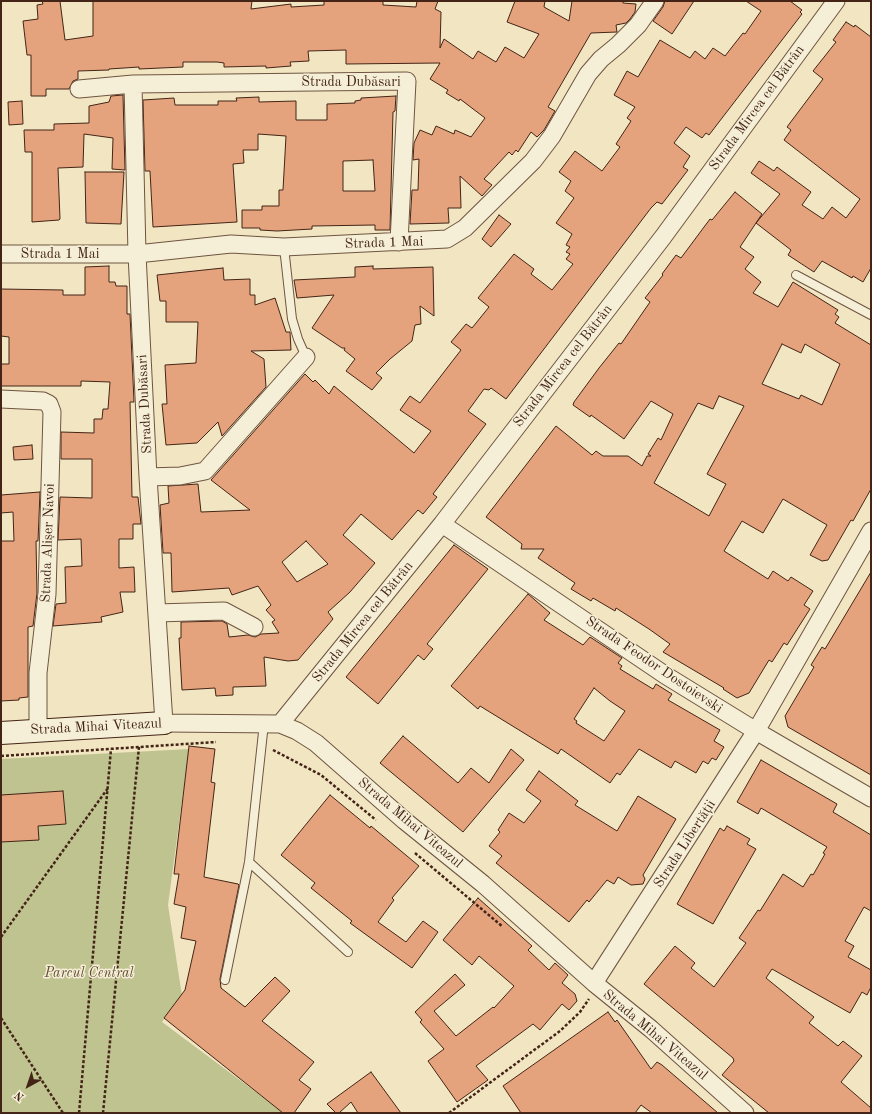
<!DOCTYPE html>
<meta charset="utf-8">
<style>
body{margin:0}
#map{position:relative;width:872px;height:1114px;overflow:hidden;background:#f1e6c1;font-family:"Old Standard TT",serif}
canvas{display:block}
.frame{position:absolute;inset:0;border:2px solid #432416;pointer-events:none}
.north{position:absolute;left:8px;top:1066px;width:40px;height:40px;-webkit-text-stroke:3px #f6efd7;paint-order:stroke;rotate:220deg;font-size:11px;font-weight:700;line-height:16px;text-align:center;color:#432416}
.north::after{content:'';display:block;margin:auto;width:14px;height:18px;background:#432416;clip-path:polygon(50% 0,100% 100%,50% 72%,0 100%)}
</style>
<div id="map">
<canvas width="872" height="1114"></canvas>
<div class="frame"></div>
<div class="north">N</div>
</div>
<script>
const ctx = document.querySelector('canvas').getContext('2d');
ctx.lineJoin = 'round';
function fillPath(path, color) {
  ctx.fillStyle = color;
  ctx.fill(path, 'evenodd');
}
function poly(rows) {
  const path = new Path2D();
  for (const r of rows) {
    path.moveTo(r[0], r[1]);
    for (let i = 2; i < r.length; i += 2) path.lineTo(r[i], r[i + 1]);
  }
  return path;
}
function trace(path, color, width, dash) {
  ctx.strokeStyle = color;
  ctx.lineWidth = width;
  ctx.lineCap = dash ? 'butt' : 'round';
  ctx.setLineDash(dash || []);
  ctx.stroke(path);
}
function drawText(font, color, halo, rows, align = 'center') {
  ctx.font = font + ' "Old Standard TT",serif';
  ctx.lineWidth = 3;
  ctx.setLineDash([]);
  ctx.textBaseline = 'middle';
  ctx.strokeStyle = halo;
  ctx.fillStyle = color;
  for (const [text, x, y, turn = 0] of rows) {
    ctx.save();
    ctx.translate(x, y);
    ctx.rotate((+turn || 0) * Math.PI / 180);
    ctx.textAlign = isNaN(turn) ? turn : align;
    if (halo) ctx.strokeText(text, 0, 0);
    ctx.fillText(text, 0, 0);
    ctx.restore();
  }
}
fillPath(poly([
 [189,749,168,905,182,996,162,1022,284,1113,1,1113,1,759]
]), '#bec390');
const building = poly([
 [42,1,60,1,65,40,93,36,93,1,252,1,251,9,291,4,291,7,324,5,324,1,383,1,383,5,416,7,417,1,438,1,435,9,441,12,440,48,444,39,473,59,478,51,496,62,505,47,524,58,539,34,507,22,515,1,545,1,544,7,569,21,572,1,623,1,623,3,636,4,635,12,630,19,626,23,616,25,617,32,591,33,548,107,555,111,544,130,537,137,531,132,518,152,516,150,512,155,509,152,484,179,492,185,482,196,460,176,461,208,448,208,449,223,410,224,412,190,418,190,419,159,413,160,414,143,420,130,432,135,436,126,454,134,455,130,471,137,485,118,460,99,459,101,446,93,448,90,430,79,440,63,346,64,346,50,308,51,309,61,290,62,291,66,266,68,266,66,224,67,224,63,217,62,183,62,183,67,139,69,139,67,109,69,109,70,78,71,78,79,73,81,69,89,46,89,46,96,31,96,31,55,27,55,23,21,38,19,37,5,43,4,42,1],
 [665,1,694,1,672,34,653,21,663,7,665,1],
 [746,1,790,1,802,10,800,12,802,14,709,135,706,133,702,138,686,127,674,143,690,156,683,167,688,170,662,204,657,202,651,208,506,399,491,388,489,390,484,389,468,411,486,424,433,494,437,497,423,514,418,510,392,540,361,514,343,535,375,563,350,592,328,612,333,619,298,660,288,661,264,657,266,686,233,687,233,695,216,696,215,688,182,690,179,638,181,638,181,622,222,621,227,624,229,637,248,635,255,637,261,634,279,633,272,622,275,620,266,610,271,605,258,586,232,595,229,588,172,592,171,553,163,553,163,552,160,505,169,503,168,486,198,484,201,512,250,510,211,480,305,374,313,382,315,380,329,394,334,386,414,453,431,431,400,410,410,396,420,403,461,350,451,342,466,324,472,328,489,307,478,298,514,254,534,269,531,274,552,290,573,264,566,259,570,254,566,252,570,247,566,245,572,234,556,223,574,198,565,191,571,181,559,172,575,151,602,171,620,147,616,144,631,121,627,118,635,107,614,95,627,71,638,77,660,40,690,58,695,51,705,59,713,48,725,56,743,33,745,34,761,11,746,1],
 [306,541,328,564,297,582,282,562,306,541],
 [846,22,854,27,855,25,871,37,871,268,863,282,853,276,852,278,822,261,814,272,788,255,791,250,756,223,780,194,751,173,759,161,774,171,777,167,811,192,802,205,823,219,832,207,846,218,860,199,784,140,791,130,787,127,823,79,813,71,836,42,833,40,846,22],
 [123,95,125,170,112,169,113,138,84,134,83,167,58,168,60,219,59,220,32,222,32,152,25,152,24,130,54,130,54,124,89,123,89,106,109,102,111,96,123,95],
 [396,96,395,111,393,112,390,230,375,230,375,225,312,226,312,229,277,231,260,230,260,228,242,228,242,210,262,210,262,206,279,206,279,190,283,190,286,136,258,134,258,150,243,150,244,163,233,164,237,222,153,227,150,171,145,171,143,100,174,98,175,105,218,105,218,101,237,101,236,98,259,97,259,102,296,101,296,120,327,120,327,104,355,103,355,101,361,100,361,98,396,96],
 [373,160,375,191,343,191,343,161,373,160],
 [22,101,23,124,9,125,8,102,22,101],
 [85,172,124,172,121,224,86,223,85,172],
 [735,192,762,214,740,247,754,257,745,269,761,282,753,293,778,307,793,282,838,310,835,314,839,317,835,323,871,345,871,489,853,521,851,520,828,560,822,561,810,555,827,525,783,499,763,533,742,521,724,551,768,579,773,571,788,581,791,577,813,591,804,605,810,609,787,645,784,643,772,662,769,660,749,693,737,698,723,689,724,688,663,652,670,644,649,629,616,608,615,611,593,598,591,601,571,589,575,583,538,558,544,549,521,549,522,544,486,517,556,426,592,455,596,451,603,456,628,456,642,466,647,456,651,456,648,454,658,438,661,440,673,414,651,401,624,439,591,415,590,417,573,405,574,402,599,368,619,343,621,344,650,302,645,298,663,275,662,274,676,255,681,258,710,219,712,220,735,192],
 [782,344,801,353,805,344,840,364,822,405,801,395,799,399,762,384,782,344],
 [719,396,744,406,707,474,726,484,709,516,654,483,698,403,713,409,719,396],
 [499,215,511,224,491,247,482,239,499,215],
 [109,266,109,282,115,282,116,286,127,286,127,314,130,314,134,402,130,402,132,497,138,497,141,524,133,524,133,539,119,539,119,568,134,567,135,592,120,592,123,612,101,617,102,622,53,626,56,604,66,603,65,567,82,566,81,539,58,540,60,497,92,498,92,459,61,459,61,432,94,433,94,419,102,419,103,409,108,409,110,382,81,381,81,386,1,386,1,364,9,364,9,337,1,336,1,289,63,290,63,295,85,295,85,267,109,266],
 [373,266,373,269,433,267,434,316,420,306,421,324,415,325,412,341,390,359,376,373,382,378,372,390,346,371,355,359,344,350,345,348,342,348,312,328,334,295,297,298,294,280,355,277,355,267,373,266],
 [223,268,224,280,250,279,250,295,255,295,255,305,275,298,286,332,290,332,291,350,251,351,264,359,266,387,222,436,218,422,197,443,166,445,162,404,167,404,165,365,196,363,198,322,166,322,166,301,160,301,157,275,223,268],
 [32,445,33,459,14,460,13,447,32,445],
 [40,492,38,541,36,541,37,593,33,626,28,627,28,697,19,698,19,700,1,701,1,541,14,541,13,512,1,513,1,495,40,492],
 [454,545,488,569,427,644,433,649,424,660,418,655,378,704,346,677,454,545],
 [871,572,871,775,788,727,785,716,814,667,811,665,822,647,825,649,871,572],
 [528,594,550,613,544,620,583,645,590,637,622,658,618,663,622,666,620,669,653,689,656,684,672,694,668,700,720,730,714,741,724,747,716,760,712,758,708,764,703,761,696,773,675,761,671,768,639,749,620,775,617,773,610,783,561,749,558,754,480,706,478,709,451,686,528,594],
 [594,688,610,701,625,711,604,741,576,723,577,721,574,719,594,688],
 [403,736,458,783,471,768,489,783,511,749,524,760,463,832,380,763,403,736],
 [189,746,215,749,211,782,215,783,204,877,238,884,239,885,220,979,221,988,245,1007,275,977,290,991,262,1021,314,1062,299,1080,311,1089,294,1113,283,1113,164,1018,185,990,196,941,181,938,186,907,174,904,179,874,174,874,189,746],
 [761,760,837,804,833,812,871,835,871,911,864,907,845,941,854,946,848,957,871,970,871,987,867,995,862,992,850,1013,772,969,766,978,814,1017,809,1023,838,1046,843,1041,862,1056,841,1082,871,1108,871,1113,769,1113,722,1075,734,1061,733,1058,644,984,675,946,695,963,691,968,714,987,746,943,739,938,758,910,760,911,783,874,803,887,811,874,813,875,825,854,823,853,827,847,761,808,758,814,737,802,761,760],
 [539,771,578,801,575,805,617,831,638,796,676,819,643,875,645,879,643,884,631,885,618,877,614,884,607,880,589,902,587,900,569,922,496,863,502,856,489,846,500,832,498,830,509,813,524,823,541,801,526,790,539,771],
 [63,791,66,824,38,826,39,840,1,842,1,795,63,791],
 [330,795,370,828,371,826,419,866,392,898,394,900,378,922,406,942,423,921,438,932,412,968,350,923,352,921,311,888,315,883,281,855,330,795],
 [727,826,750,839,747,844,756,849,713,924,677,904,720,828,724,831,727,826],
 [478,898,532,946,528,950,549,970,555,963,568,975,562,983,575,994,577,1001,569,1010,562,1004,540,1030,533,1024,476,1066,488,1080,457,1102,428,1061,444,1049,420,1022,422,1020,415,1012,455,974,465,985,434,1011,456,1036,493,1007,494,1008,514,986,479,956,472,965,443,940,478,898],
 [608,1012,615,1022,617,1020,651,1069,657,1062,662,1065,718,1113,652,1113,641,1105,635,1113,521,1113,503,1086,608,1012],
 [371,1072,401,1113,358,1113,351,1102,339,1113,336,1113,327,1104,371,1072]
]);
fillPath(building, '#e4a37d');
trace(building, '#432416', 1);
const lane = poly([
 [284,247,292,319,298,339,306,357],
 [796,275,871,315],
 [249,862,348,952],
 [225,980,249,862,264,723]
]);
const street = poly([
 [133,84,137,254,148,477,164,723,280,724,297,731,316,743,405,821,483,884,594,983,651,1029,745,1113],
 [79,89,133,84,407,81,399,242],
 [1,254,137,254,231,244,284,247,447,239,465,228,533,161,552,136,588,74,601,59,618,45,638,25,655,1],
 [1,399,43,401,49,404,52,412,47,594,38,673,38,730],
 [148,477,180,476,205,471,306,357],
 [442,524,665,675,756,731,871,798],
 [157,613,224,611,254,627],
 [280,724,442,524,663,237,836,1],
 [594,983,756,731,871,531]
]);
const secondary = poly([
 [1,733,164,723]
]);
trace(lane, '#6e5441', 10);
trace(street, '#6e5441', 19);
trace(secondary, '#432416', 24);
trace(poly([
 [273,750,321,775,376,820],
 [1,756,216,742],
 [415,853,503,927],
 [1,937,108,788],
 [1,1018,63,1113],
 [79,1113,111,749],
 [103,1113,139,747],
 [449,1113,560,1031,580,1012,589,999]
]), '#432416', 2.5, [3, 2]);
trace(lane, '#f6efd7', 8);
trace(street, '#f6efd7', 17);
trace(secondary, '#f6efd7', 22);
drawText('14px', '#432416', '#f6efd7', [
 ["Strada Dubăsari",351,82],
 ["Strada Mircea cel Bătrân",757,108,-54],
 ["Strada 1 Mai",384,243,-2],
 ["Strada 1 Mai",60,254],
 ["Strada Mircea cel Bătrân",563,366,-52],
 ["Strada Dubăsari",145,404,-93],
 ["Strada Alișer Navoi",48,543,-88],
 ["Strada Mircea cel Bătrân",363,622,-51],
 ["Strada Fеodor Dostoievski",654,665,34],
 ["Strada Mihai Viteazul",96,727,-3],
 ["Strada Mihai Viteazul",410,823,40],
 ["Strada Libertății",685,844,-57],
 ["Strada Mihai Viteazul",655,1035,40]
]);
drawText('italic 14px', '#624c34', '#f6efd7', [
 ["Parcul Central",89,973]
]);
</script>
